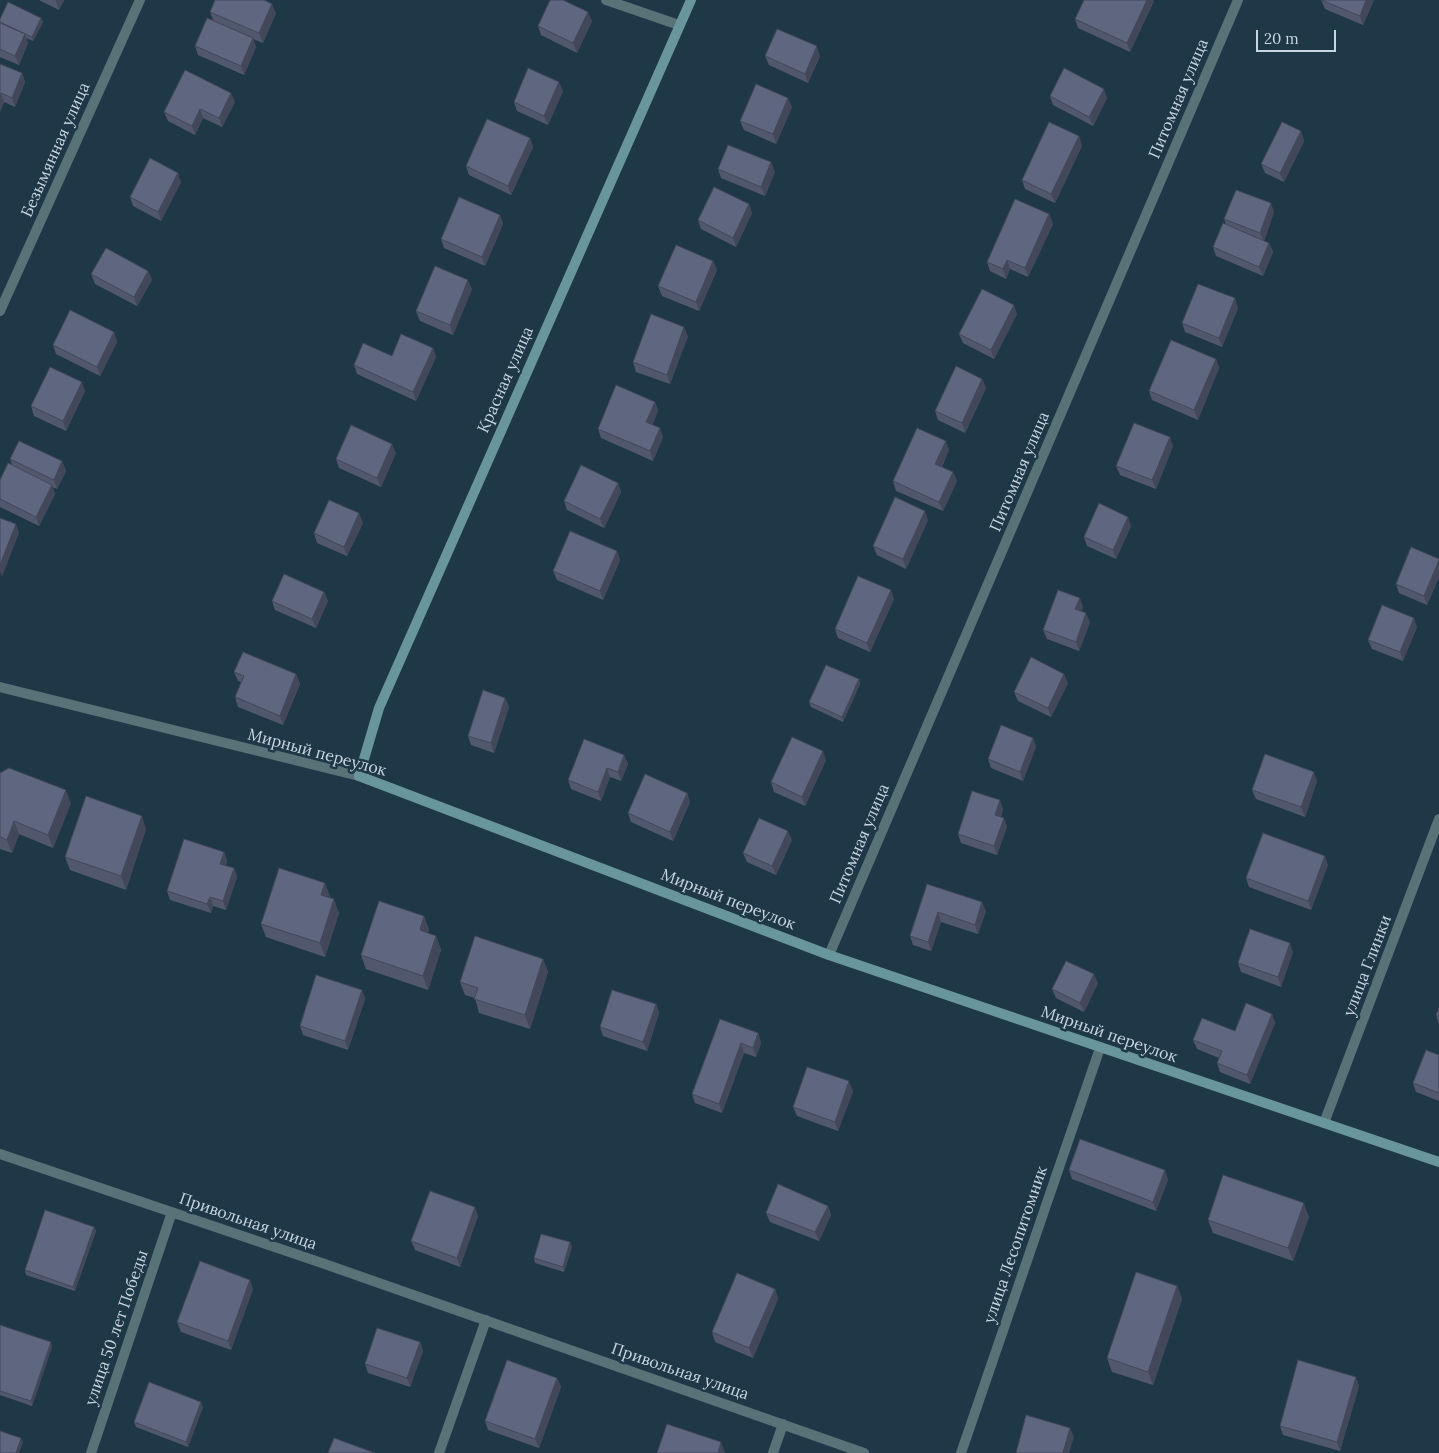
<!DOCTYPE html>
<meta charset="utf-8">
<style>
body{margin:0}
#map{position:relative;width:1439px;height:1453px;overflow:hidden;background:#1f3848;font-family:Lora,serif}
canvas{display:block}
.scale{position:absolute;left:1256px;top:30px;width:80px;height:22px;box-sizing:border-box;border:2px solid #c7d5e0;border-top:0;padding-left:6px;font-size:15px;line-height:18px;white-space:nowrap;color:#c7d5e0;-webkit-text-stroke:4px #1f3848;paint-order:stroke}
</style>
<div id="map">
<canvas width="1439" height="1453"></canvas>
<div class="scale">20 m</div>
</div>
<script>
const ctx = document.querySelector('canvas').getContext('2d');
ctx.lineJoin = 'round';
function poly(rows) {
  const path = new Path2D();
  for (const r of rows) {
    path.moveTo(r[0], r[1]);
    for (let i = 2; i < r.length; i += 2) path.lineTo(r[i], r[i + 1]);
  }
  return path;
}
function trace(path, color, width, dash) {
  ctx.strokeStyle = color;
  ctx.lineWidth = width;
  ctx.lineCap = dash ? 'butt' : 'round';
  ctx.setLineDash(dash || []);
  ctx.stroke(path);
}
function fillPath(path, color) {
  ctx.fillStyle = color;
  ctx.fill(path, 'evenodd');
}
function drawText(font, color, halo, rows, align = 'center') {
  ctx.font = font + ' Lora,serif';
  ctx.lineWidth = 5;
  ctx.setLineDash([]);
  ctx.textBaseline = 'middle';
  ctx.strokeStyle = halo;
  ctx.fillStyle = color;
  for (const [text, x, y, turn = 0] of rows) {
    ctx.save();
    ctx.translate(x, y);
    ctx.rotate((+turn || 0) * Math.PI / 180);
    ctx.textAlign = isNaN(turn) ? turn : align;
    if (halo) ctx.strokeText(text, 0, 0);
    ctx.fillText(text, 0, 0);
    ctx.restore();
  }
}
trace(poly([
 [606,0,679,25]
]), '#577377', 10);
trace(poly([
 [0,311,140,0],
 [0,687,359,776],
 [829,955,1238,0],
 [1324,1123,1439,819],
 [0,1154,319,1262,864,1453],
 [91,1453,172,1212],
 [439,1453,486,1320],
 [773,1453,783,1424],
 [961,1453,1100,1048]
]), '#577377', 10);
trace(poly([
 [691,0,379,708,359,776,829,955,1439,1162]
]), '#69969c', 10);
fillPath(poly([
 [39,0,64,0,59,10],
 [1321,0,1374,0,1363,25,1325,9],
 [1154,1,1130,52,1078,28,1075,19],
 [210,12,276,13,263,43,253,39,256,47,244,75,198,55,195,46,213,20],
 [41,18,43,22,33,41,26,38,28,43,19,65,0,57,0,19],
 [592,21,577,53,541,35,538,26],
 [765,56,820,56,808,83,769,65],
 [0,64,22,73,25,82,15,107,4,102,0,112],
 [563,91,548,125,517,111,514,102],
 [1050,96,1107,98,1093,126,1053,105],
 [235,102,222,127,203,118,195,135,168,121,164,112],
 [792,107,776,144,744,130,740,121],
 [1301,131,1304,141,1284,182,1265,173,1261,164],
 [1079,136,1082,146,1055,203,1025,189,1022,180],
 [530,138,533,147,511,195,469,175,466,166],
 [718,169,775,172,765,196,721,178],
 [181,182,161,221,133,206,130,197],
 [749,204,752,213,736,247,701,229,698,220],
 [1274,212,1264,241,1269,243,1273,252,1263,276,1216,256,1213,247,1226,224,1224,219],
 [1049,214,1053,224,1028,277,1010,269,1006,279,990,271,987,262],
 [500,215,503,224,485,266,444,248,441,239],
 [713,261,717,270,699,311,662,296,658,286],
 [148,271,152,280,137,306,95,284,91,274],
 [472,289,453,335,420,321,416,311],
 [1238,308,1222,347,1185,332,1182,323],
 [1017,314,994,359,963,343,959,334],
 [114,332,117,342,100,376,56,354,53,345],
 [688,336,670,384,636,372,633,362],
 [433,348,436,357,416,401,357,374,354,365,392,356],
 [1216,359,1219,368,1198,420,1152,400,1149,391],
 [982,379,986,388,965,433,938,420,935,411],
 [85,391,66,431,34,416,31,406],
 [655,402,658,411,652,424,663,437,653,461,601,438,598,429],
 [1173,446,1156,489,1120,475,1116,466],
 [949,450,942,467,953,472,957,481,943,511,896,491,893,481],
 [396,453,381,487,339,468,336,459],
 [10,459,62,461,66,471,57,489,52,487,55,494,39,526,0,507,0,480,12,465],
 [618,483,621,492,604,528,567,510,564,501],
 [928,520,906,569,877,555,873,546],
 [363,523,347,556,317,543,314,533],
 [1131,526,1116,559,1087,546,1084,537],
 [617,551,620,560,603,600,557,580,553,571],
 [1439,559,1439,577,1427,605,1399,593,1396,584],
 [324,592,328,601,316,628,275,610,272,601],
 [894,599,870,652,838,638,835,629],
 [1083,607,1081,611,1090,622,1079,651,1047,639,1043,630],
 [1417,627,1403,661,1372,649,1368,640],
 [234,672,296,674,300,684,283,725,238,707,235,697,241,682,238,681],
 [859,679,860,684,843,722,811,707,809,702],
 [1068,683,1051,717,1018,701,1014,692],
 [505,698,509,707,494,753,471,745,468,736],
 [1033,738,1036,747,1023,781,991,768,988,759],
 [624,755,628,764,621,781,610,777,601,801,571,789,568,780],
 [826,760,805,806,774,792,771,782],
 [0,773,71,803,53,848,19,834,12,853,0,849],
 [1317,781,1305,817,1256,799,1252,790],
 [687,793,690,802,673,841,631,822,628,813],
 [1003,809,1001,817,1007,827,997,855,961,843,958,834],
 [146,829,126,890,70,870,65,857],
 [792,840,776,875,747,862,743,853],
 [224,852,227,861,226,866,234,868,237,877,226,910,213,906,211,913,170,900,167,891],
 [1328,865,1311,910,1249,887,1246,878],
 [927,884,986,911,978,934,941,922,931,951,913,945,910,936],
 [330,896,329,898,339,913,325,957,266,937,261,924],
 [424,916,429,930,428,933,436,936,441,950,428,990,366,969,361,955],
 [1293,952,1281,987,1241,972,1238,963],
 [543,959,548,972,530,1029,479,1013,475,998,465,995,460,982],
 [1098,983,1084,1012,1056,998,1052,989],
 [362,990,365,999,348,1050,303,1035,300,1026],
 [656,1004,659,1013,647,1051,603,1036,600,1027],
 [1439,1008,1439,1024,1436,1015],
 [1272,1014,1275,1023,1250,1084,1220,1072,1217,1063,1219,1058,1197,1049,1193,1040,1235,1031],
 [720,1019,758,1033,761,1043,756,1057,744,1053,722,1113,695,1103,692,1094],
 [1439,1055,1439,1101,1416,1092,1413,1083],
 [853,1091,838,1131,797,1116,793,1107],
 [1069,1170,1165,1170,1168,1180,1156,1211,1072,1179],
 [828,1206,831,1215,819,1241,770,1222,766,1213],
 [478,1216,460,1267,415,1250,411,1241],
 [1309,1217,1293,1261,1213,1233,1208,1220],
 [94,1227,96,1231,75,1291,26,1275,25,1270],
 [570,1242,572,1247,564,1272,535,1263,534,1258],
 [1177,1286,1182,1299,1153,1385,1112,1372,1107,1358],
 [253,1289,231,1350,181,1332,177,1322],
 [775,1289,778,1299,753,1358,715,1342,712,1332],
 [0,1325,52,1347,32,1406,0,1395],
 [420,1342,423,1351,410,1387,368,1373,365,1364],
 [557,1378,561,1387,539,1448,488,1430,485,1421],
 [1359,1386,1340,1451,1283,1435,1280,1426],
 [203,1407,188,1447,136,1427,134,1422]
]), '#51586e');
fillPath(poly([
 [56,0,64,0,59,10,56,1],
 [1147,0,1153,0,1154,1,1130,52,1127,43],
 [1366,0,1374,0,1363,25,1360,16],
 [272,4,276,13,263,43,259,33],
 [588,12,592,21,577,53,573,43],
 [41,18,43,22,33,41,32,37],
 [25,34,28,43,19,65,15,56],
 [253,38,256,47,244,75,241,66],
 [817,46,820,56,808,83,805,74],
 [22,73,25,82,15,107,12,98],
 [559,82,563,91,548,125,544,116],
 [1104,89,1107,98,1093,126,1089,117],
 [1,93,4,102,0,112,0,95],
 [231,93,235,102,222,127,219,118],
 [788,98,792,107,776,144,773,134],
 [200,109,203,118,195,135,192,126],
 [1301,131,1304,141,1284,182,1280,173],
 [1079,136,1082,146,1055,203,1051,194],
 [530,138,533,147,511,195,508,186],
 [771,162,775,172,765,196,761,187],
 [178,173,181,182,161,221,158,212],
 [1271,203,1274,212,1264,242,1260,233],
 [749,204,752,213,736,247,733,238],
 [1049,214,1053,224,1028,277,1025,268],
 [500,215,503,224,485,266,482,257],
 [1269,243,1273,252,1263,276,1259,267],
 [1007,260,1010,269,1006,279,1003,269],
 [713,261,717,270,699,311,696,302],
 [148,271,152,280,137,306,134,297],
 [468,280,472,289,453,335,450,325],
 [1235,298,1238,308,1222,347,1219,338],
 [1014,305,1017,314,994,359,991,350],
 [684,327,688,336,670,384,667,375],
 [114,332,117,342,100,376,97,367],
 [433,348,436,357,416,401,413,392],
 [1216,359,1219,368,1198,420,1194,410],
 [982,379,986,388,965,433,962,423],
 [82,382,85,391,66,431,63,421],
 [655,402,658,411,650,431,646,422],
 [660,428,663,437,653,461,650,451],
 [1170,437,1173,446,1156,489,1152,480],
 [946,441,949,450,939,473,935,464],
 [392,444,396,453,381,487,377,478],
 [62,461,66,471,57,489,54,480],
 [953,472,957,481,943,511,939,502],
 [618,483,621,492,604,528,600,519],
 [52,485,55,494,39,526,36,517],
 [925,511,928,520,906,569,903,559],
 [359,513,363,523,347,556,344,547],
 [1128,517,1131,526,1116,559,1113,550],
 [16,524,19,533,2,577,0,572,0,565],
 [617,551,620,560,603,600,600,591],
 [1439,560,1439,577,1427,605,1424,596],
 [891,590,894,599,870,652,867,643],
 [324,592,328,601,316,628,312,619],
 [1080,598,1083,607,1079,618,1075,609],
 [1086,613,1090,622,1079,651,1076,642],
 [1414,618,1417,627,1403,661,1400,652],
 [296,674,300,684,283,725,280,716],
 [1064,674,1068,683,1051,717,1048,708],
 [859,679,860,684,843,722,842,717],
 [505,698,509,707,494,753,491,743],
 [1033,738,1036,747,1023,781,1020,772],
 [823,751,826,760,805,806,802,797],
 [624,755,628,764,621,781,618,772],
 [607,768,610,777,601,801,598,792],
 [1314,772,1317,781,1305,817,1301,807],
 [66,790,71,803,53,848,48,835],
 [687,793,690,802,673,841,670,832],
 [1000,800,1003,809,998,824,995,815],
 [142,816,146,829,126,890,121,876],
 [1004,818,1007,827,997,855,994,846],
 [14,821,19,834,12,853,7,840],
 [788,831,792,840,776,875,772,866],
 [224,852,227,861,223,873,220,864],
 [1325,856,1328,865,1311,910,1308,901],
 [234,868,237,877,226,910,223,901],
 [325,883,330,896,326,908,321,895],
 [210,897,213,906,211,913,207,904],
 [334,899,339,913,325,957,320,943],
 [982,902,986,911,978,934,975,925],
 [938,912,941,922,931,951,928,942],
 [424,916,429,930,424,944,420,930],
 [436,936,441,950,428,990,423,976],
 [1290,943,1293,952,1281,987,1278,977],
 [543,959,548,972,530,1029,525,1015],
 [1094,974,1098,983,1084,1012,1080,1003],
 [362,990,365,999,348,1050,345,1041],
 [656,1004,659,1013,647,1051,643,1042],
 [1272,1014,1275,1023,1250,1084,1247,1075],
 [758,1033,761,1043,756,1057,753,1048],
 [741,1043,744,1053,722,1113,719,1104],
 [849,1081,853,1091,838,1131,835,1122],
 [1165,1170,1168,1180,1156,1211,1153,1202],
 [1304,1203,1309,1217,1293,1261,1288,1248],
 [828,1206,831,1215,819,1241,815,1232],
 [475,1207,478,1216,460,1267,457,1258],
 [94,1227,96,1231,75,1291,73,1287],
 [570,1242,572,1247,564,1272,563,1267],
 [250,1280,253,1289,231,1350,228,1341],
 [1177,1286,1182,1299,1153,1385,1148,1372],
 [775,1289,778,1299,753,1358,749,1348],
 [51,1342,52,1347,32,1406,31,1401],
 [420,1342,423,1351,410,1387,407,1378],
 [1356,1377,1359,1386,1340,1451,1337,1442],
 [557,1378,561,1387,539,1448,535,1439],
 [201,1402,203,1407,188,1447,186,1442],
 [1070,1428,1074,1437,1069,1453,1063,1453],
 [21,1438,23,1442,19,1453,16,1453],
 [721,1442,725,1453,718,1453]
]), '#42475a');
const building = poly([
 [215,0,264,0,272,4,259,33,210,12,215,0],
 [550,0,563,0,588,12,573,43,538,26,550,0],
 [1084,0,1147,0,1127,43,1075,19,1084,0],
 [1321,0,1366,0,1360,16,1321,0],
 [8,2,41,18,32,37,0,22,0,19,8,2],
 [207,18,253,38,241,66,195,46,207,18],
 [0,23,25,34,15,56,0,49,0,23],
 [777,29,817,46,805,74,765,56,777,29],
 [0,64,22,73,12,98,1,93,0,95,0,64],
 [528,68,559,82,544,116,514,102,528,68],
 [1064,68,1104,89,1089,117,1050,96,1064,68],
 [185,70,231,93,219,118,200,109,192,126,164,112,185,70],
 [756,84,788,98,773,134,740,121,756,84],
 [487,119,530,138,508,186,466,166,487,119],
 [1049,122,1079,136,1051,194,1022,180,1049,122],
 [1282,122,1301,131,1280,173,1261,164,1282,122],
 [728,145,771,162,761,187,718,169,728,145],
 [150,158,178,173,158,212,130,197,150,158],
 [714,187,749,204,733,238,698,220,714,187],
 [1236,190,1271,203,1260,233,1224,219,1236,190],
 [459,197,500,215,482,257,441,239,459,197],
 [1015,199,1049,214,1025,268,1007,260,1003,269,987,262,1015,199],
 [1223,223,1269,243,1259,267,1213,247,1223,223],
 [676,245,713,261,696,302,658,286,676,245],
 [106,248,148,271,134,297,91,274,106,248],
 [435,266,468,280,450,325,416,311,435,266],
 [1198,284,1235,298,1219,338,1182,323,1198,284],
 [982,289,1014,305,991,350,959,334,982,289],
 [70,310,114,332,97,367,53,345,70,310],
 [651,314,684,327,667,375,633,362,651,314],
 [401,334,433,348,413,392,354,365,363,343,392,356,401,334],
 [1171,340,1216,359,1194,410,1149,391,1171,340],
 [956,366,982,379,962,423,935,411,956,366],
 [50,367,82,382,63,421,31,406,50,367],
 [616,385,655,402,646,422,660,428,650,451,598,429,616,385],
 [1134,423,1170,437,1152,480,1116,466,1134,423],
 [351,425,392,444,377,478,336,459,351,425],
 [917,428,946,441,935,464,953,472,939,502,893,481,917,428],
 [19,441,62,461,54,480,10,459,19,441],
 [8,463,52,485,36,517,0,499,0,480,8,463],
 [581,465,618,483,600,519,564,501,581,465],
 [895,497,925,511,903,559,873,546,895,497],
 [329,500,359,513,344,547,314,533,329,500],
 [1099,503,1128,517,1113,550,1084,537,1099,503],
 [0,518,16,524,0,565,0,518],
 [570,531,617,551,600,591,553,571,570,531],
 [1411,547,1439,559,1439,560,1424,596,1396,584,1411,547],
 [284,574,324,592,312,619,272,601,284,574],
 [858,576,891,590,867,643,835,629,858,576],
 [1058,590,1080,598,1075,609,1086,613,1076,642,1043,630,1058,590],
 [1382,605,1414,618,1400,652,1368,640,1382,605],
 [243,652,296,674,280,716,235,697,244,676,234,672,243,652],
 [1031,657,1064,674,1048,708,1014,692,1031,657],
 [826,665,859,679,842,717,809,702,826,665],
 [483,690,505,698,491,743,468,736,483,690],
 [1001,725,1033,738,1020,772,988,759,1001,725],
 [792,737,823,751,802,797,771,782,792,737],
 [584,739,624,755,618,772,607,768,598,792,568,780,584,739],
 [1265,754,1314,772,1301,807,1252,790,1265,754],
 [9,768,66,790,48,835,14,821,7,840,0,837,0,773,9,768],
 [645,774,687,793,670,832,628,813,645,774],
 [972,791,1000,800,995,815,1004,818,994,846,958,834,972,791],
 [86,796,142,816,121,876,65,857,86,796],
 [759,818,788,831,772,866,743,853,759,818],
 [1263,833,1325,856,1308,901,1246,878,1263,833],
 [184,839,224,852,220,864,234,868,223,901,210,897,207,904,167,891,184,839],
 [279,868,325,883,321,895,334,899,320,943,261,924,279,868],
 [927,884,982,902,975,925,938,912,928,942,910,936,927,884],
 [379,901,424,916,420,930,436,936,423,976,361,955,379,901],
 [1250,929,1290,943,1278,977,1238,963,1250,929],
 [475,936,543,959,525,1015,474,999,478,988,460,982,475,936],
 [1066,961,1094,974,1080,1003,1052,989,1066,961],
 [316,975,362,990,345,1041,300,1026,316,975],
 [612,990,656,1004,643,1042,600,1027,612,990],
 [1246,1003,1272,1014,1247,1075,1217,1063,1222,1051,1193,1040,1202,1018,1235,1031,1246,1003],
 [1439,1008,1439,1017,1436,1015,1439,1008],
 [720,1019,758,1033,753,1048,741,1043,719,1104,692,1094,720,1019],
 [1426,1050,1439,1055,1439,1093,1413,1083,1426,1050],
 [807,1067,849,1081,835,1122,793,1107,807,1067],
 [1080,1139,1165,1170,1153,1202,1069,1170,1080,1139],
 [1223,1175,1304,1203,1288,1248,1208,1220,1223,1175],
 [778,1184,828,1206,815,1232,766,1213,778,1184],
 [430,1191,475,1207,457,1258,411,1241,430,1191],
 [45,1210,94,1227,73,1287,25,1270,45,1210],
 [541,1234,570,1242,563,1267,534,1258,541,1234],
 [200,1261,250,1280,228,1341,177,1322,200,1261],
 [1136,1272,1177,1286,1148,1372,1107,1358,1136,1272],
 [737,1273,775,1289,749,1348,712,1332,737,1273],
 [0,1325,51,1342,31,1401,0,1391,0,1325],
 [377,1328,420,1342,407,1378,365,1364,377,1328],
 [507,1360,557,1378,535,1439,485,1421,507,1360],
 [1298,1360,1356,1377,1337,1442,1280,1426,1298,1360],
 [149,1382,201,1402,186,1442,134,1422,149,1382],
 [1026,1415,1070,1428,1063,1453,1016,1453,1026,1415],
 [667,1424,721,1442,718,1453,657,1453,667,1424],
 [0,1431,21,1438,16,1453,0,1453,0,1431],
 [334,1438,375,1453,328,1453,334,1438]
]);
fillPath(building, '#5e6680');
trace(building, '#42475a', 1);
drawText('16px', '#c7d5e0', '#1f3848', [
 ["Питомная улица",1179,99,-67],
 ["Безымянная улица",56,150,-66],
 ["Красная улица",506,380,-66],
 ["Питомная улица",1020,472,-67],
 ["Мирный переулок",317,753,15],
 ["Питомная улица",860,844,-67],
 ["Мирный переулок",728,900,21],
 ["улица Глинки",1368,966,-69],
 ["Мирный переулок",1109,1035,19],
 ["Привольная улица",248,1222,19],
 ["улица Лесопитомник",1016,1245,-71],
 ["улица 50 лет Победы",117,1328,-71],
 ["Привольная улица",680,1372,19]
]);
</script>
